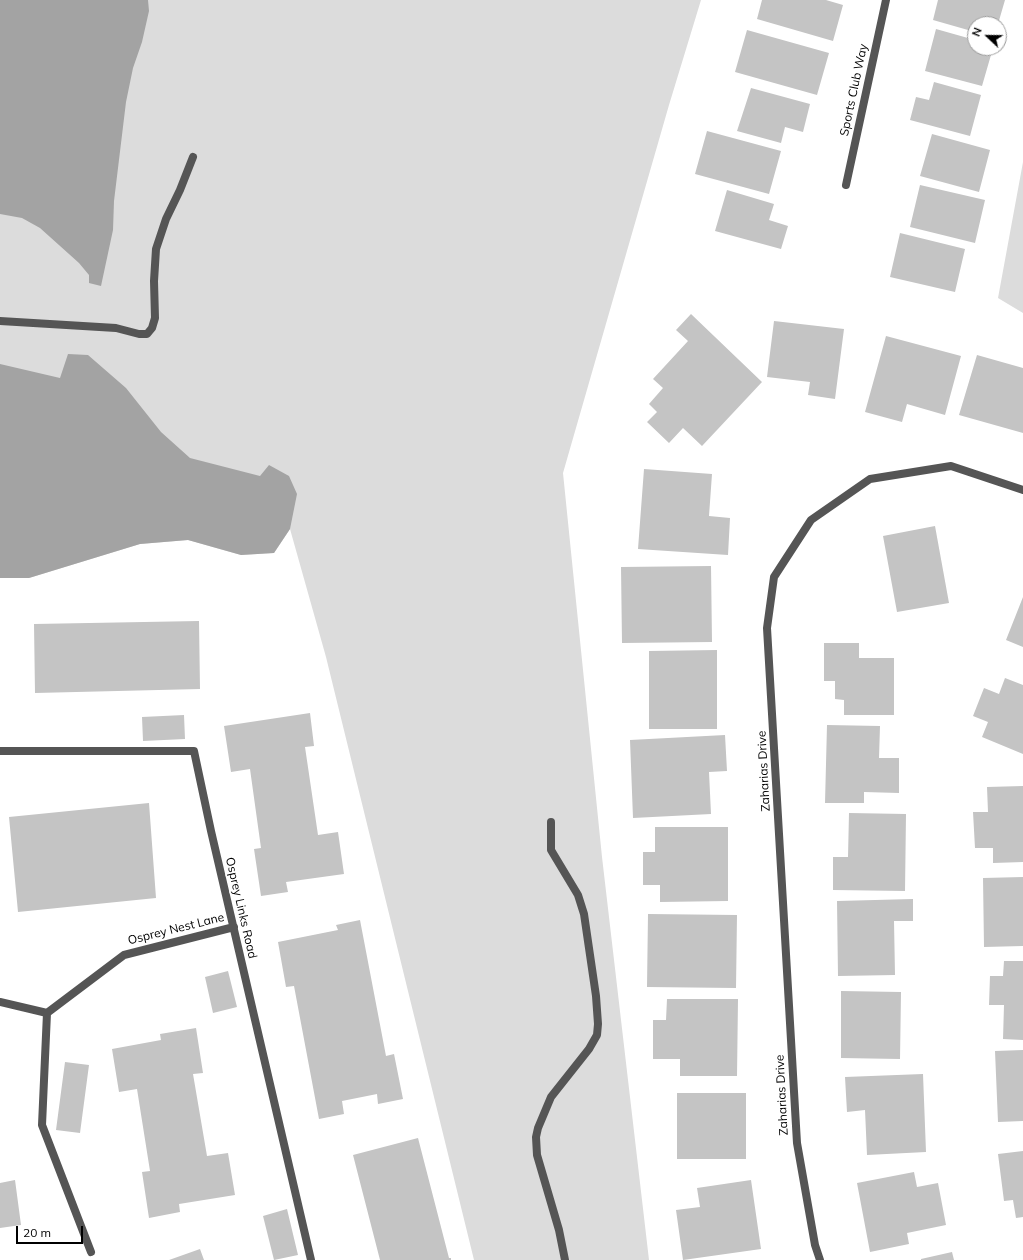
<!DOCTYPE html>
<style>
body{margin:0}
#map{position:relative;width:1023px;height:1260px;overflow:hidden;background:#fff;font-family:Mulish,sans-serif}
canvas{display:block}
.north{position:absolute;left:967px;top:16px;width:40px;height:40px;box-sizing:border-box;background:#fff;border:1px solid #999;border-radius:50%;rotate:292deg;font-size:11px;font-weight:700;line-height:16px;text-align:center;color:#000}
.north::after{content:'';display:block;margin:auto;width:14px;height:18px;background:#000;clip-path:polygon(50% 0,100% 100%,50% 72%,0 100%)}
.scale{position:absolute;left:16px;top:1226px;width:67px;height:18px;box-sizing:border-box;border:2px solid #000;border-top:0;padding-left:5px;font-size:12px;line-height:14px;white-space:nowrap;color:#000;-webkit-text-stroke:3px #fff;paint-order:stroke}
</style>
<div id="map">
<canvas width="1023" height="1260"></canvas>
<div class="north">N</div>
<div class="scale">20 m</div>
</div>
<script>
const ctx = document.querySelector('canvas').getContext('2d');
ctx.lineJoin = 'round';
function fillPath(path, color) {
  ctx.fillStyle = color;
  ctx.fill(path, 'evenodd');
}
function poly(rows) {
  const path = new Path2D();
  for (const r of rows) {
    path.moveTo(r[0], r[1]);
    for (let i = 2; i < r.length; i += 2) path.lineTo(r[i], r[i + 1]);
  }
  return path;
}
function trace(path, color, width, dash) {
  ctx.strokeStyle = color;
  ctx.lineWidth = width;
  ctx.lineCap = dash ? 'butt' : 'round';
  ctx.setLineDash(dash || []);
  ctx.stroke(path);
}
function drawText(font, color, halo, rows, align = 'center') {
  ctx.font = font + ' Mulish,sans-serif';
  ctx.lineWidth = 3;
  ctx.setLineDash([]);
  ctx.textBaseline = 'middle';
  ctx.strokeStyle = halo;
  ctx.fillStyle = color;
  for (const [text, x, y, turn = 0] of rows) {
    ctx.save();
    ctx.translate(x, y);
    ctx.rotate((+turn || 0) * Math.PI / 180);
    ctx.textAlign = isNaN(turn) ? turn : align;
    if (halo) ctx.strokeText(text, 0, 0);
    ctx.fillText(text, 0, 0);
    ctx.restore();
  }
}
fillPath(poly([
 [0,0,701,0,669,105,563,473,602,857,649,1260,474,1260,326,657,290,529,274,553,241,555,188,540,140,544,29,578,0,578],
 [1023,162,1023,313,998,298]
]), '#dcdcdc');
fillPath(poly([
 [0,0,148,0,149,11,142,42,133,68,126,102,114,201,113,230,101,286,89,283,89,275,79,263,40,228,22,218,0,214],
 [68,354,88,355,126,388,161,432,190,458,260,476,269,465,289,476,297,494,290,529,274,553,241,555,188,540,140,544,29,578,0,578,0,364,60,378]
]), '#a3a3a3');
fillPath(poly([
 [762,0,826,0,843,5,833,41,757,19],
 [938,0,1005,0,998,24,975,24,975,32,933,20],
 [936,29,975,40,975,48,993,48,982,86,925,71],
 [747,30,829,53,817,95,735,72],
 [934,82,981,95,970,136,910,120,916,97,929,100],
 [751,88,810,104,803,132,785,127,781,143,737,131],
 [707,131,781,151,769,194,695,174],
 [932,134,990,150,979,192,920,176],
 [920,185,985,200,975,243,910,227],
 [727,190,774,204,769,220,788,226,781,249,715,231],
 [900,233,965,249,955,292,890,277],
 [691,314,762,382,702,446,683,428,669,443,647,422,657,412,649,404,663,388,653,379,688,341,676,330],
 [774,321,844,329,835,399,808,395,810,382,767,377],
 [886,336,961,356,945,415,907,404,902,422,865,412],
 [977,355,1023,368,1023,433,959,415],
 [644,469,712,474,709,516,730,518,728,555,638,549],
 [935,526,949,603,897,612,883,536],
 [711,566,712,642,622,643,621,567],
 [1023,597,1023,647,1006,640],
 [199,621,200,689,35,693,34,624],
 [824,643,859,643,859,658,894,658,894,715,844,715,844,700,835,699,835,681,824,681],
 [717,650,717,729,649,729,649,651],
 [1005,678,1023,685,1023,754,982,737,988,722,973,716,984,688,999,694],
 [310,713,314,746,305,747,318,835,338,832,344,874,286,882,288,892,261,896,254,849,261,848,250,769,231,772,224,726],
 [184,715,185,739,143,741,142,717],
 [827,725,880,726,879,758,899,758,899,793,864,792,864,803,825,803],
 [725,735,727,771,709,772,711,814,633,818,630,740],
 [1023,786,1023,862,993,863,993,848,975,848,973,812,988,812,987,787],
 [149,803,156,898,18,912,9,817],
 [849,813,906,814,905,891,833,890,833,857,848,857],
 [655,827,728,827,728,901,660,902,660,885,643,885,643,852,655,852],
 [1023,877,1023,946,984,947,983,878],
 [913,899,913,921,894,921,895,975,838,976,837,901],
 [648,914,737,915,736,988,647,987],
 [360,920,386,1056,394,1054,403,1099,378,1104,377,1094,342,1101,344,1114,319,1119,294,986,286,987,278,942,338,930,336,925],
 [1004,961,1023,961,1023,1040,1003,1039,1004,1005,989,1005,990,976,1003,976],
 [228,971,237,1007,213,1013,205,977],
 [841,991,901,992,900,1059,841,1058],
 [667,999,738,999,737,1076,680,1076,680,1059,653,1059,653,1020,666,1020],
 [196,1028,203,1073,193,1074,207,1156,228,1153,235,1195,179,1204,180,1212,149,1218,142,1172,150,1171,137,1089,119,1092,112,1049,161,1040,160,1034],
 [1023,1050,1023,1121,998,1122,995,1051],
 [65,1062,89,1065,80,1133,56,1130],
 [923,1074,926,1152,867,1155,865,1110,847,1112,845,1077],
 [677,1093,746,1093,746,1159,677,1159],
 [418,1138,449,1258,451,1258,451,1260,380,1260,353,1155],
 [1023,1151,1023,1217,1016,1218,1013,1200,1004,1201,998,1154],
 [914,1172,917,1187,938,1183,946,1225,907,1233,909,1244,870,1252,857,1183],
 [15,1180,21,1225,0,1228,0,1183],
 [751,1180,761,1249,683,1260,676,1210,700,1207,697,1188],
 [287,1209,298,1255,274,1260,263,1216],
 [200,1249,204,1260,169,1260],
 [952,1252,954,1260,921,1260,921,1259]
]), '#c4c4c4');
trace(poly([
 [0,321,116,328,139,334,147,334,152,328,155,318,154,281,156,249,166,219,180,190,193,157],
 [551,822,551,850,578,895,584,914,596,996,598,1024,597,1035,589,1049,551,1097,538,1128,536,1137,537,1155,559,1230,565,1260]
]), '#555', 8);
trace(poly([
 [846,185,886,0],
 [0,751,194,751,211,831,311,1260],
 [0,1002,47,1013],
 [91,1252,42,1125,47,1013,124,955,234,927],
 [820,1260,815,1245,797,1143,767,628,774,577,811,520,870,479,951,466,1023,490]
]), '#555', 8);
drawText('12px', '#000', '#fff', [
 ["Sports Club Way",854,90,-78],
 ["Zaharias Drive",764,771,-93],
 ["Osprey Links Road",241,908,77],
 ["Osprey Nest Lane",176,929,-14],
 ["Zaharias Drive",782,1095,-93]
]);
</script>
